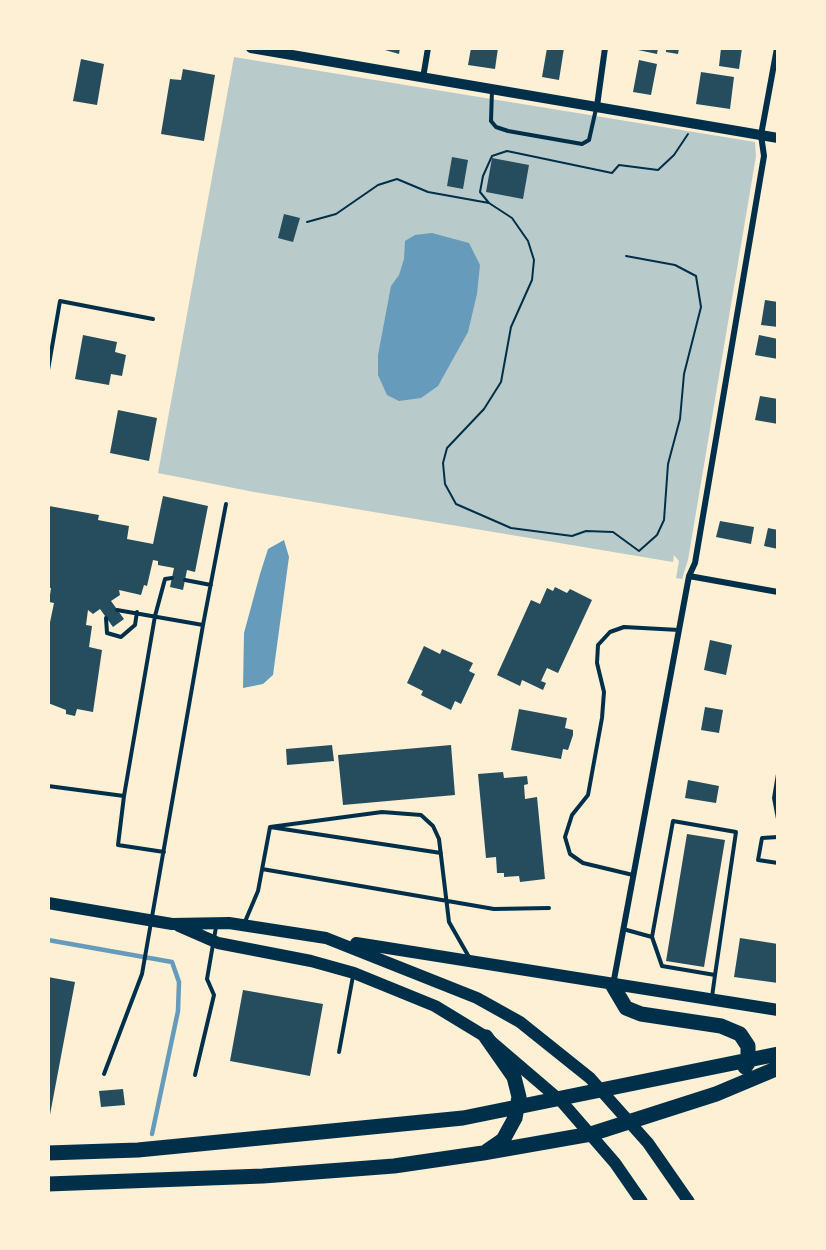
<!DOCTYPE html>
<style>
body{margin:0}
#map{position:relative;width:826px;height:1250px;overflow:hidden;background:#fdf0d5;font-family:Ubuntu,sans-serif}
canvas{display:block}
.frame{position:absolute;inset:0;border:50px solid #fdf0d5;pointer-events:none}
</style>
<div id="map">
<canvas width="826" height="1250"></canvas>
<div class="frame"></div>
</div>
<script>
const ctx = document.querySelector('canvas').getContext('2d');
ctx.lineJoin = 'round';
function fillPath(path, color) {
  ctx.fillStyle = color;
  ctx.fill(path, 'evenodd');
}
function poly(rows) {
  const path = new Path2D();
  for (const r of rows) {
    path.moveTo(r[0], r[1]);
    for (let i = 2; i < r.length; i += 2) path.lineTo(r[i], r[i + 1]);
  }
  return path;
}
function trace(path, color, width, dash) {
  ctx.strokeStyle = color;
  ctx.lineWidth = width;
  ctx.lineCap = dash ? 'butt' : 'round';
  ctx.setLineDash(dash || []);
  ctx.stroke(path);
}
fillPath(poly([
 [234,57,755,142,756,156,688,560,682,579,676,578,679,561,674,555,673,562,254,492,158,473]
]), '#b9caca');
fillPath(poly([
 [432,233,469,243,480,265,477,294,468,332,438,386,421,398,399,401,387,395,378,375,378,355,391,286,399,275,404,259,405,241,415,235],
 [284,540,289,557,273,675,263,684,243,688,244,633,260,574,268,549]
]), '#669bbc');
trace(poly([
 [48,940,172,962,179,982,178,1011,152,1134]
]), '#669bbc', 4.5);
fillPath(poly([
 [378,48,400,48,399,54],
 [471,48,498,48,495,69,468,65],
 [547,48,564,48,559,80,542,77],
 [639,48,658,48,657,54,638,50],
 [666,48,679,48,678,54,666,52],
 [721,48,742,48,739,69,719,66],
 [81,59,104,64,97,105,73,101],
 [639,60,657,64,651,95,633,92],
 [183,69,215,75,204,141,161,134,170,79,181,80],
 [701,72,734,77,730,109,696,104],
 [452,157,468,160,463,189,447,186],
 [492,158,529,165,523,199,486,192],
 [284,214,300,218,293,242,278,238],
 [765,300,778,302,778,327,761,325],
 [83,335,117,342,115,352,126,355,122,376,111,374,109,385,75,379],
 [759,335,778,339,778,359,755,355],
 [760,396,778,399,778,424,755,420],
 [118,410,157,418,149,461,110,453],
 [163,496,208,506,195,572,187,570,183,590,170,587,174,568,158,565,158,561,153,560,147,586,144,585,141,595,119,590,120,595,111,601,124,619,113,627,100,609,93,614,88,610,86,625,92,626,89,647,102,650,93,712,77,709,75,716,66,714,66,710,48,703,48,632,54,603,49,602,51,588,48,588,49,506,99,515,98,520,129,526,127,539,153,544],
 [720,521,754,527,751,544,716,537],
 [768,528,778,530,778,549,764,546],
 [555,587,567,593,570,589,592,600,558,673,547,668,541,681,546,683,543,690,522,680,520,686,497,675,531,600,540,604,547,588,553,591],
 [710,640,732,645,726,675,704,670],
 [424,646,440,654,442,649,473,663,469,671,475,674,461,704,455,701,451,710,421,695,423,691,407,683],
 [705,707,723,710,719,733,701,730],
 [519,709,567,718,565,728,573,730,573,735,568,750,563,749,561,759,511,750],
 [332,745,334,761,287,765,286,749],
 [451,745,455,795,343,805,338,755],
 [503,772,504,778,527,776,528,784,524,785,525,799,537,797,545,879,520,882,519,876,504,877,504,873,497,873,496,857,486,858,478,774],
 [688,780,719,786,716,803,685,798],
 [687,834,725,840,704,967,666,961],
 [740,938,778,944,778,983,734,977],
 [48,977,75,982,49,1120,48,1120],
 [243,990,323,1004,310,1076,230,1061],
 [123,1089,125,1105,101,1107,99,1091]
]), '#264d5e');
trace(poly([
 [489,203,480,192,483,176,492,156,507,151,612,173,619,165,658,170,674,155,688,134],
 [307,222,336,214,378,185,397,179,428,192,489,203,512,218,528,241,534,260,532,280,511,327,501,382,484,409,447,448,443,463,445,484,456,504,511,528,572,536,586,531,613,532,639,551,657,535,664,520,668,464,680,419,684,374,701,307,696,276,675,265,626,256]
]), '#003049', 2);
trace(poly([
 [492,90,491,121,496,127,508,131,582,144,589,140,596,109],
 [48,370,60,301,153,319],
 [185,580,211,585],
 [106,618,107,633,121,637,135,625,137,612],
 [203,625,226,504],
 [778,774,774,798,778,819],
 [48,786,124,796,155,616,165,579,172,578],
 [124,796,118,845,164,852],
 [270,827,382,812,421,815,433,826,439,839,449,922,469,957],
 [778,837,762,838,758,860,778,863],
 [262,869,494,909,549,908],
 [633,875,583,863,570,854,565,837,572,815,588,795,602,718,604,692,597,663,598,645,610,632,624,627,679,630],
 [244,924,258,891,270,827,441,853],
 [623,929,652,937,662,966,715,975,712,997],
 [652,937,673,821,736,832,715,975],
 [339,1052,353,976],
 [104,1074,142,974,203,625,117,610],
 [195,1075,214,995,207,979,216,927]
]), '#003049', 4);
trace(poly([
 [423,78,428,48],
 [597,106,605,48],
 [689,576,778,592],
 [613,985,689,576,695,563,764,156,761,135,777,48]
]), '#003049', 6);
trace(poly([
 [251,48,778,138]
]), '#003049', 10);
trace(poly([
 [48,903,172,924,229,923,326,938,477,998,520,1022,590,1078,648,1143,689,1202],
 [179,926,218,943,311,961,354,973,435,1006,486,1037,562,1102,615,1163,642,1202],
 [356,943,778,1010]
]), '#003049', 12);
trace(poly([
 [613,986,626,1008,641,1014,721,1026,740,1034,748,1046,748,1063,745,1067],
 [486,1037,514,1077,519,1097,515,1118,503,1140,487,1151],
 [48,1153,138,1150,463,1118,778,1054],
 [48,1184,263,1176,394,1166,483,1153,591,1134,716,1094,778,1068]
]), '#003049', 15);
</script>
